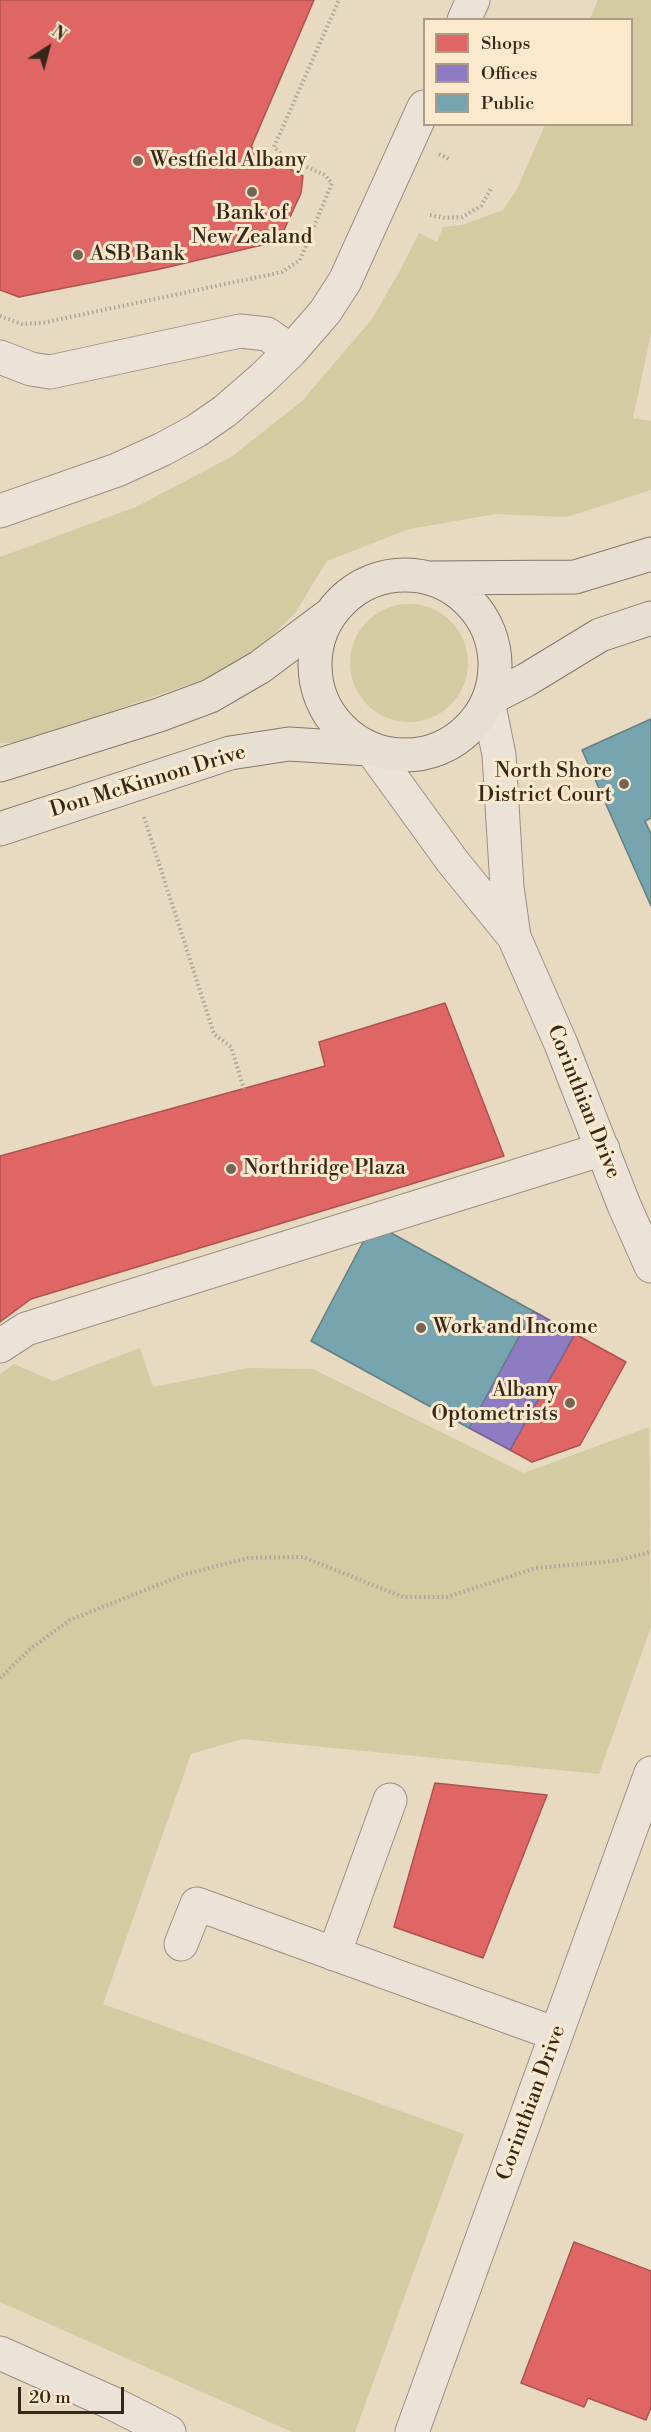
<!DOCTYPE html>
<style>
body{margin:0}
#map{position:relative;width:651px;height:2432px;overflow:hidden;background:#e8d9c1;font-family:"Libre Bodoni",serif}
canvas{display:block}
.legend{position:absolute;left:423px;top:18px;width:210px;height:108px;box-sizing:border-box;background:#fae9cd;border:2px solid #ac9b85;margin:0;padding:8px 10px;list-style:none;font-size:18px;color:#372719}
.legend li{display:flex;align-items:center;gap:12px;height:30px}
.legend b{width:30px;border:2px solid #ac9b85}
.north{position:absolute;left:18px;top:18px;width:60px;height:60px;-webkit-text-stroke:4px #fae9cd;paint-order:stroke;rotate:36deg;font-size:16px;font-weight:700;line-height:24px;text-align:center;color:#372719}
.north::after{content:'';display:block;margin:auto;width:21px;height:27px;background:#372719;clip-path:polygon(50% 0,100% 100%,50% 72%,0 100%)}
.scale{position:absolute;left:18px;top:2387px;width:106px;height:27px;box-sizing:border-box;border:3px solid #372719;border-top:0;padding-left:8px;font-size:18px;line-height:21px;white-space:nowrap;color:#372719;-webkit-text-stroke:4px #fae9cd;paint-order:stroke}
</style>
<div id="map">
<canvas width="651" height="2432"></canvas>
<ul class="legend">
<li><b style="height:16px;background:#e06666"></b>Shops</li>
<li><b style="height:16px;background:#8e7cc3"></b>Offices</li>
<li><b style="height:16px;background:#76a5af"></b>Public</li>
</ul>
<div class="north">N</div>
<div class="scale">20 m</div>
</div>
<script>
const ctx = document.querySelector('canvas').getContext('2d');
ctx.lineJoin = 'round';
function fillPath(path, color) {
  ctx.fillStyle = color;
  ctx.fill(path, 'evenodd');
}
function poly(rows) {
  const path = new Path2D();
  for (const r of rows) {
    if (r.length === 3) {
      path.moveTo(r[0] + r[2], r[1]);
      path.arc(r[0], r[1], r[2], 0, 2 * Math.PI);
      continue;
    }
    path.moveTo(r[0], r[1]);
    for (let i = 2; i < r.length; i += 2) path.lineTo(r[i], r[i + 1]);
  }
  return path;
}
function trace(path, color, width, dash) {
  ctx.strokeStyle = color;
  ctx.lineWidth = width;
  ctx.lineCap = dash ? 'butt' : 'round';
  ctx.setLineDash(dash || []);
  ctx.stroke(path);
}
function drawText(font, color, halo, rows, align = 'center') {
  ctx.font = font + ' "Libre Bodoni",serif';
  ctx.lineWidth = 6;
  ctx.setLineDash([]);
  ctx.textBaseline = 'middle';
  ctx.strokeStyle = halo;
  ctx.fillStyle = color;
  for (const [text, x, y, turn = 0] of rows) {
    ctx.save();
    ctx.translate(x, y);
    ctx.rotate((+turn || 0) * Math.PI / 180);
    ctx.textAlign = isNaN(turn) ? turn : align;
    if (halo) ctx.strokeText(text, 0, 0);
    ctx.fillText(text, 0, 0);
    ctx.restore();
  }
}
fillPath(poly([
 [598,0,651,0,651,334,633,418,651,421,651,490,567,517,496,514,409,529,327,561,295,613,259,648,216,675,20,743,0,743,0,557,136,507,231,457,302,401,372,319,398,274,419,233,437,242,443,227,462,225,503,210,516,191,545,125,632,124,632,20,590,19],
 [409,663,59],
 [140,1348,153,1387,248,1368,313,1369,524,1473,649,1427,651,1627,599,1774,242,1739,191,1754,103,2004,464,2134,355,2432,292,2432,0,2302,0,1374,14,1364,53,1381]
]), '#d3cba2');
const shops = poly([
 [0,0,314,0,251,147,303,176,301,193,279,241,160,269,19,297,0,290,0,0],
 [445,1003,504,1156,31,1299,0,1322,0,1156,325,1066,319,1042,445,1003],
 [575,1334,626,1362,580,1445,532,1462,510,1450,575,1334],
 [435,1783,547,1795,483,1958,394,1927,435,1783],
 [574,2242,651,2271,651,2407,646,2420,588,2398,584,2407,521,2383,574,2242]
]);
fillPath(shops, '#e06666');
trace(shops, '#ad534f', 1.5);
const offices = poly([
 [533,1311,575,1334,510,1450,469,1428,533,1311]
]);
fillPath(offices, '#8e7cc3');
trace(offices, '#746290', 1.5);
const public = poly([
 [651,719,651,818,645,821,651,834,651,906,582,750,651,719],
 [373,1223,533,1311,469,1428,311,1341,373,1223]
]);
fillPath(public, '#76a5af');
trace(public, '#637f82', 1.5);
const minor = poly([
 [464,20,473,0],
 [0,357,31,369,50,372,240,331,267,334,291,351],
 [0,511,117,470,163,449,196,431,225,411,263,378,291,351,325,312,345,281,424,107],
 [488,701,499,755,507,887,514,937],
 [371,749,453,862,514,937,561,1044,624,1205,651,1266],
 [0,1346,26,1329,603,1149],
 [181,1944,197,1904,556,2034],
 [334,1954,390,1800],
 [0,2353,112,2403,169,2432],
 [412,2432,651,1773]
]);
const major = poly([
 [405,665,90],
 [432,578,575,577,651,554],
 [489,699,526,680,600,635,651,618],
 [0,765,159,715,210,696,260,667,328,616],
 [0,829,230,753,289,744,368,749]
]);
trace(minor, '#9a8f81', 35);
trace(major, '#81786a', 35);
trace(poly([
 [439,154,451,160],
 [430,215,445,218,462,217,481,206,492,187],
 [0,316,22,324,42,323,282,272,300,260,332,183,325,175,286,158,274,147,339,0],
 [144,817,214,1034,231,1047,244,1089],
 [515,1301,517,1297],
 [0,1678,30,1649,70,1620,183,1575,248,1558,303,1557,403,1597,447,1597,536,1568,615,1561,651,1552]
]), '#aaa399', 4, [1.5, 3]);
trace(minor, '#ebe3d8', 33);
trace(major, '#e7dfd1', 33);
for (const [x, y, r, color] of [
 [138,161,6,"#756554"],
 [252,192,6,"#756554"],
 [78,255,6,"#756554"],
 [624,784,6,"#756554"],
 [231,1169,6,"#756554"],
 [421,1328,6,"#756554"],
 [570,1403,6,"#756554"]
]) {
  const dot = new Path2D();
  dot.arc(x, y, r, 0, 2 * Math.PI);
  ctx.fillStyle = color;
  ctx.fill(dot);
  trace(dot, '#fae9cd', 2);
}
drawText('21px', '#372719', '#fae9cd', [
 ["Westfield Albany",150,161],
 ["Bank of",252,214,"center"],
 ["New Zealand",252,238,"center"],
 ["ASB Bank",90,255],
 ["North Shore",612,772,"right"],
 ["District Court",612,796,"right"],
 ["Northridge Plaza",243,1169],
 ["Work and Income",433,1328],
 ["Albany",558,1391,"right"],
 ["Optometrists",558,1415,"right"]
], 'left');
drawText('21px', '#372719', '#fae9cd', [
 ["Don McKinnon Drive",148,782,-17],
 ["Corinthian Drive",583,1102,68],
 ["Corinthian Drive",532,2103,-70]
]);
</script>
